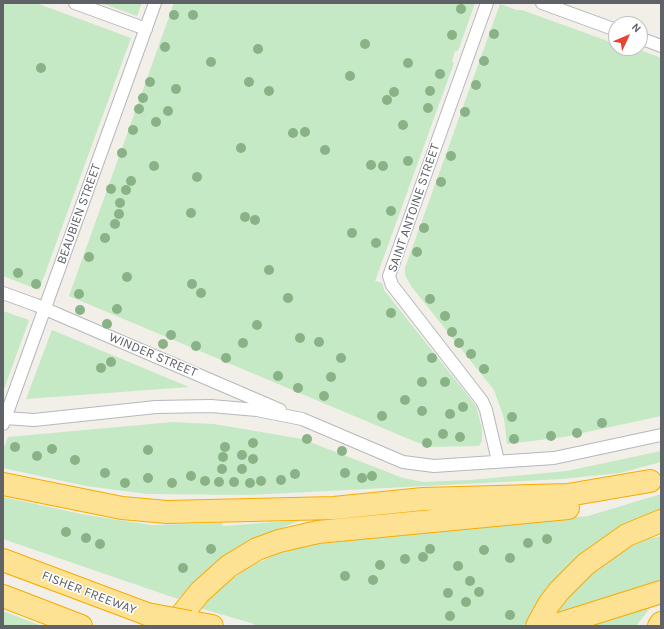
<!DOCTYPE html>
<style>
body{margin:0}
#map{position:relative;width:664px;height:629px;overflow:hidden;background:#f1efe8;font-family:Karla,sans-serif}
canvas{display:block}
.frame{position:absolute;inset:0;border:4px solid #5f6368;pointer-events:none}
.north{position:absolute;left:608px;top:16px;width:40px;height:40px;box-sizing:border-box;background:#fff;border:1px solid #bfc1c3;border-radius:50%;rotate:46deg;font-size:11px;font-weight:700;line-height:16px;text-align:center;color:#5f6368}
.north::after{content:'';display:block;margin:auto;width:14px;height:18px;background:#ea4335;clip-path:polygon(50% 0,100% 100%,50% 72%,0 100%)}
</style>
<div id="map">
<canvas width="664" height="629"></canvas>
<div class="frame"></div>
<div class="north">N</div>
</div>
<script>
const ctx = document.querySelector('canvas').getContext('2d');
ctx.lineJoin = 'round';
function fillPath(path, color) {
  ctx.fillStyle = color;
  ctx.fill(path, 'evenodd');
}
function poly(rows) {
  const path = new Path2D();
  for (const r of rows) {
    path.moveTo(r[0], r[1]);
    for (let i = 2; i < r.length; i += 2) path.lineTo(r[i], r[i + 1]);
  }
  return path;
}
function trace(path, color, width, dash) {
  ctx.strokeStyle = color;
  ctx.lineWidth = width;
  ctx.lineCap = dash ? 'butt' : 'round';
  ctx.setLineDash(dash || []);
  ctx.stroke(path);
}
function drawText(font, color, halo, rows, align = 'center') {
  ctx.font = font + ' Karla,sans-serif';
  ctx.lineWidth = 3;
  ctx.setLineDash([]);
  ctx.textBaseline = 'middle';
  ctx.strokeStyle = halo;
  ctx.fillStyle = color;
  for (const [text, x, y, turn = 0] of rows) {
    ctx.save();
    ctx.translate(x, y);
    ctx.rotate((+turn || 0) * Math.PI / 180);
    ctx.textAlign = isNaN(turn) ? turn : align;
    if (halo) ctx.strokeText(text, 0, 0);
    ctx.fillText(text, 0, 0);
    ctx.restore();
  }
}
fillPath(poly([
 [3,3,36,3,131,38,39,290,3,276],
 [101,3,142,3,137,16],
 [174,3,475,3,458,51,455,51,452,62,454,63,375,281,382,283,384,290,476,406,482,428,482,441,479,446,432,447,416,442,69,296],
 [500,4,517,10,522,10,616,44,616,48,635,48,661,58,661,416,564,437,507,444,504,418,494,390,411,286,405,275,405,268],
 [3,311,29,320,3,392],
 [52,330,189,387,26,399],
 [173,422,214,424,302,439,403,478,423,482,470,480,567,471,661,451,661,462,620,473,562,479,249,495,147,494,86,486,3,468,3,450,8,437],
 [661,494,661,514,528,624,517,626,253,626,254,624,200,608,218,590,247,568,275,555,295,548,318,544,588,516],
 [3,497,86,515,151,525,221,523,223,526,302,520,263,535,207,571,178,599,3,539],
 [661,536,661,594,636,626,547,626,551,618,582,580,620,552,645,540],
 [3,611,42,626,3,626]
]), '#c5e8c5');
const minor = poly([
 [75,3,146,29],
 [487,3,389,276,392,285,482,401,486,410,498,461],
 [542,3,616,30],
 [640,38,661,46],
 [3,293,36,305,280,410],
 [5,418,34,420,156,407,211,406,257,410,302,419,403,462,434,466,554,458,661,435],
 [3,424,155,3]
]);
const motorway = poly([
 [3,484,122,508,167,512,334,508,423,499,568,495,650,481],
 [3,560,147,614],
 [3,596,81,626],
 [190,622,212,626],
 [175,626,183,613,200,592,229,566,257,549,279,541,318,532,568,508],
 [537,626,549,604,559,591,586,564,627,535,661,521],
 [553,626,661,592],
 [659,626,661,623]
]);
trace(minor, '#b5b8bc', 14);
trace(motorway, '#f9ab00', 24);
trace(minor, '#fff', 12);
trace(motorway, '#fde293', 22);
const motorwayBridge = poly([
 [147,614,190,622]
]);
trace(motorwayBridge, '#f9ab00', 24, []);
trace(motorwayBridge, '#fde293', 22);
ctx.fillStyle = '#89b387';
for (const [x, y] of [
 [461,9],
 [174,15],
 [193,15],
 [494,34],
 [452,35],
 [365,44],
 [165,47],
 [258,49],
 [484,61],
 [211,62],
 [408,63],
 [41,68],
 [440,74],
 [350,76],
 [150,82],
 [249,82],
 [476,85],
 [176,89],
 [269,91],
 [430,91],
 [394,92],
 [143,98],
 [387,100],
 [428,108],
 [139,109],
 [168,111],
 [465,112],
 [156,122],
 [403,125],
 [133,130],
 [305,132],
 [293,133],
 [241,148],
 [325,150],
 [122,153],
 [451,156],
 [408,161],
 [371,165],
 [154,166],
 [383,166],
 [197,177],
 [131,181],
 [441,182],
 [111,189],
 [126,190],
 [120,203],
 [391,211],
 [191,213],
 [119,214],
 [245,217],
 [255,220],
 [115,224],
 [424,228],
 [352,233],
 [105,238],
 [376,243],
 [417,252],
 [89,257],
 [269,270],
 [18,273],
 [127,277],
 [36,284],
 [192,284],
 [201,293],
 [79,294],
 [288,298],
 [430,299],
 [117,309],
 [80,310],
 [391,313],
 [445,316],
 [107,324],
 [257,325],
 [452,332],
 [171,335],
 [300,338],
 [319,342],
 [243,343],
 [459,343],
 [163,344],
 [196,346],
 [471,354],
 [226,358],
 [341,358],
 [432,358],
 [111,362],
 [101,368],
 [484,369],
 [278,376],
 [331,377],
 [422,382],
 [445,382],
 [298,388],
 [324,396],
 [405,400],
 [463,407],
 [422,411],
 [450,414],
 [382,416],
 [512,417],
 [602,423],
 [577,433],
 [443,434],
 [551,436],
 [460,437],
 [307,439],
 [514,439],
 [253,443],
 [427,443],
 [15,447],
 [225,447],
 [52,449],
 [148,450],
 [342,451],
 [242,455],
 [37,456],
 [223,457],
 [253,459],
 [75,460],
 [222,469],
 [242,469],
 [105,473],
 [345,473],
 [295,474],
 [191,476],
 [372,476],
 [148,478],
 [362,478],
 [281,480],
 [205,481],
 [261,481],
 [219,482],
 [234,482],
 [125,483],
 [172,483],
 [250,483],
 [66,532],
 [86,538],
 [547,539],
 [528,543],
 [100,544],
 [211,549],
 [430,549],
 [484,550],
 [423,557],
 [510,558],
 [405,559],
 [380,565],
 [458,566],
 [183,568],
 [345,576],
 [373,580],
 [470,581],
 [479,592],
 [448,593],
 [466,602],
 [510,615],
 [450,616]
]) {
  ctx.beginPath();
  ctx.arc(x, y, 5, 0, 2 * Math.PI);
  ctx.fill();
}
drawText('13px', '#5f6368', '#fff', [
 ["SAINT ANTOINE STREET",414,208,-71],
 ["BEAUBIEN STREET",79,214,-70],
 ["WINDER STREET",153,355,23],
 ["FISHER FREEWAY",89,593,21]
]);
</script>
